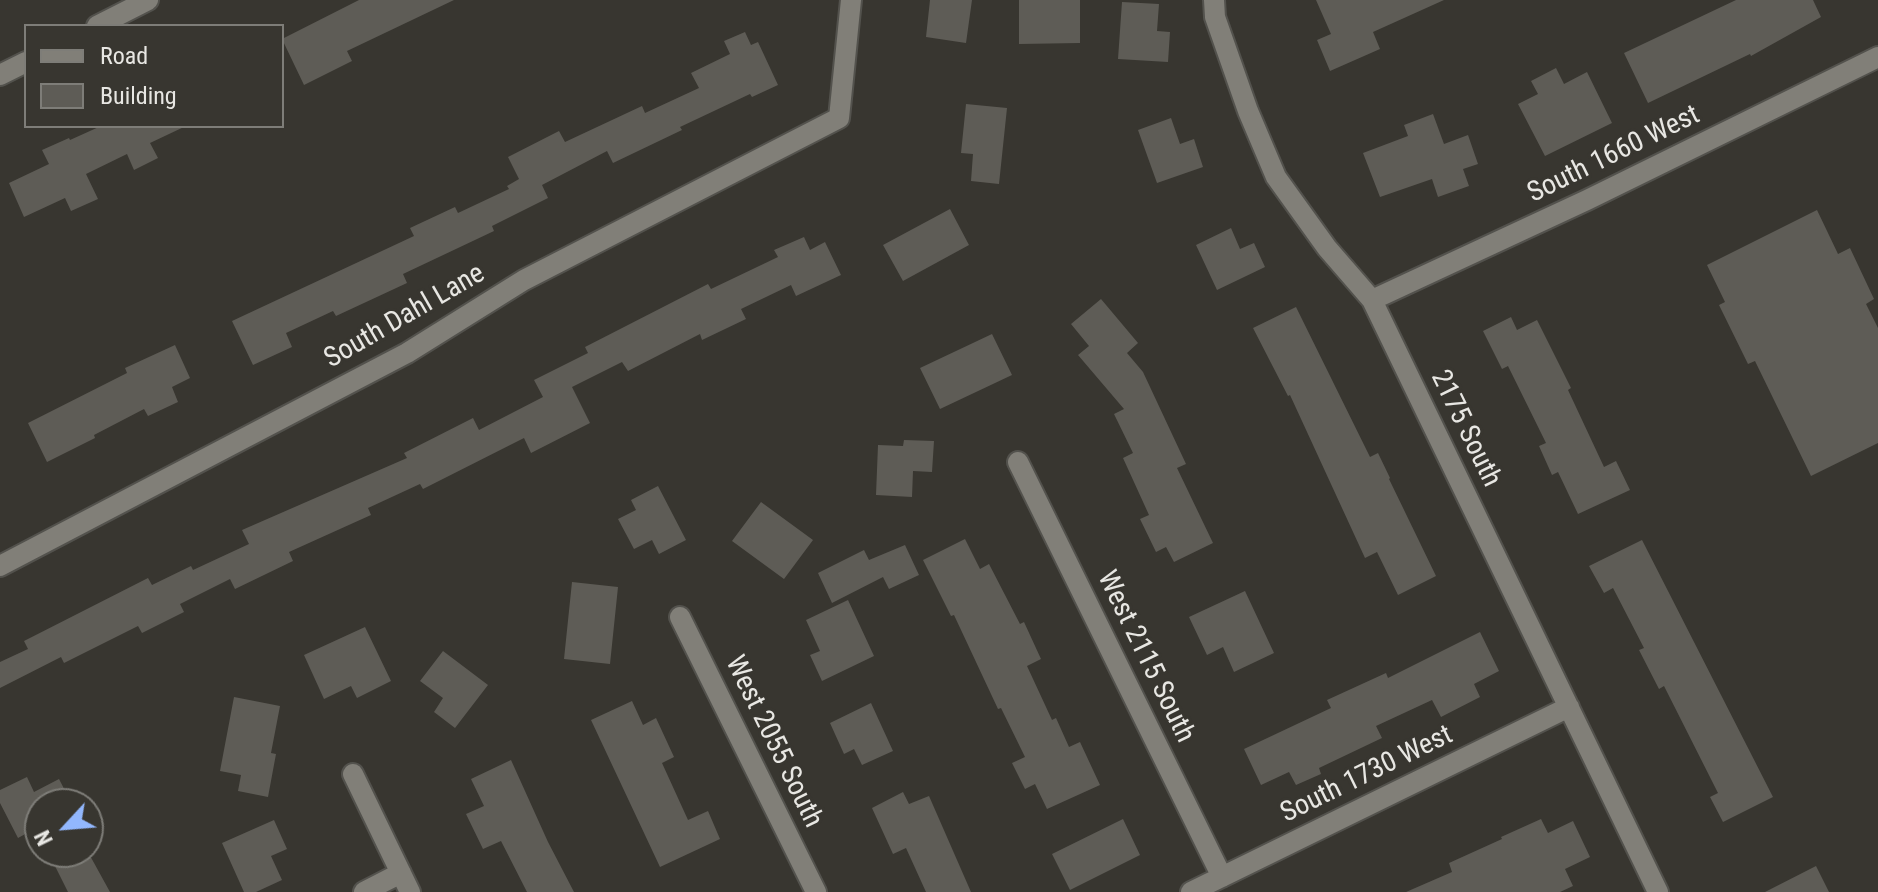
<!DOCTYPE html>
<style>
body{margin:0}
#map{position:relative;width:1878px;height:892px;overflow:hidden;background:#383630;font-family:"Roboto Condensed",sans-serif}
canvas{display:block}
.legend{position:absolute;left:24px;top:24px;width:260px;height:104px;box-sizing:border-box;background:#383630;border:2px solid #7e7d78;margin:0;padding:10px 14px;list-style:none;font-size:24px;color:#e8e7e3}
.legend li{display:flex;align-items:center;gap:16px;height:40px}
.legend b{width:40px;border:2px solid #7e7d78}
.north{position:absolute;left:24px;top:788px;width:80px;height:80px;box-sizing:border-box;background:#383630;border:2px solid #7e7d78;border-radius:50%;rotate:244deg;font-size:22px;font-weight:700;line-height:32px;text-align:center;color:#e8e7e3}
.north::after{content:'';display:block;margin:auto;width:28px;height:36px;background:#92b7fd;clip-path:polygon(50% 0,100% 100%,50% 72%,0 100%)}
</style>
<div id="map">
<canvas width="1878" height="892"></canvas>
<ul class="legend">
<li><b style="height:10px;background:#817f78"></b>Road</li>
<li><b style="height:22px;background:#5e5c56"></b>Building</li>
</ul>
<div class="north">N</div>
</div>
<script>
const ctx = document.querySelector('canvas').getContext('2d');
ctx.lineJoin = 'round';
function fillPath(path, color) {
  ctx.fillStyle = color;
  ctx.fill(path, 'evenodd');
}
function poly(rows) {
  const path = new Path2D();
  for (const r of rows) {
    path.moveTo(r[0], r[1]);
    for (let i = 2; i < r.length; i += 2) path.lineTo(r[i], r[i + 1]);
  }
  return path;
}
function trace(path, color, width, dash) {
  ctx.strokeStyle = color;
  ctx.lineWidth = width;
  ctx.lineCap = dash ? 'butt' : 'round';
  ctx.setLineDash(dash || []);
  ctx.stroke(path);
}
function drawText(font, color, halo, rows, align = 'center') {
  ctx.font = font + ' "Roboto Condensed",sans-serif';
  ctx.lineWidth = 6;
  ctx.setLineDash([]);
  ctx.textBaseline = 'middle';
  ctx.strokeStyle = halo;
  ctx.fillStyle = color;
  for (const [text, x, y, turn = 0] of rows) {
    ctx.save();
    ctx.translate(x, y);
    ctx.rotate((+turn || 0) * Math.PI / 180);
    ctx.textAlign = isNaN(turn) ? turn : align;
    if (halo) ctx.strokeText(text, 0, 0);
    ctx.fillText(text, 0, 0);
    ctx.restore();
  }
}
fillPath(poly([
 [359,0,454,0,347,51,352,61,304,85,282,39],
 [930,0,972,0,966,43,926,37],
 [1019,0,1080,0,1080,43,1019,44],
 [1316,0,1444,0,1373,32,1380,49,1330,71,1317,40,1331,34],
 [1736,0,1813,0,1821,17,1751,56,1750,54,1648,103,1624,53],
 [1122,2,1159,4,1157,31,1170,32,1168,62,1118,59],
 [745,32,751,45,758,42,778,85,752,97,750,94,680,127,682,130,613,163,607,151,542,185,548,198,492,226,494,231,403,274,407,283,336,316,333,311,286,333,292,347,253,365,232,321,414,236,410,228,455,207,458,213,509,189,507,186,519,179,508,157,559,131,565,142,642,106,645,113,699,88,691,73,730,54,724,41],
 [1556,68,1564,84,1587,72,1612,123,1545,156,1518,104,1538,94,1531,81],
 [966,104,1007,108,999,184,971,181,973,154,961,153],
 [1433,114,1444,144,1468,135,1478,164,1463,169,1469,186,1438,197,1432,179,1380,197,1363,153,1408,136,1404,125],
 [1171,118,1180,144,1194,139,1203,167,1157,183,1138,130],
 [101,126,186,126,150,143,158,158,134,170,127,154,86,174,98,199,71,211,65,198,24,217,9,183,49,164,42,150,69,138,70,140],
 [950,209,969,245,903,281,883,245],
 [1817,210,1838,254,1850,248,1874,299,1866,304,1878,328,1878,443,1811,476,1755,361,1748,364,1719,305,1725,302,1707,265],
 [1231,228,1240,249,1254,243,1265,267,1217,290,1196,245],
 [804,237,810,250,825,242,841,275,796,296,791,285,741,309,746,319,702,340,700,334,628,371,622,362,572,387,590,423,531,453,524,438,423,489,420,484,368,508,371,515,289,552,293,561,235,589,230,579,180,604,184,612,142,633,138,626,64,663,61,657,0,688,0,662,28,649,24,641,148,578,152,585,191,566,193,570,249,544,242,530,407,458,404,453,473,418,479,430,543,397,534,380,588,353,585,347,708,284,711,289,778,257,774,250],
 [1101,299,1138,343,1127,353,1143,372,1186,464,1177,468,1213,543,1174,562,1166,547,1156,552,1140,519,1149,515,1123,458,1133,453,1114,414,1124,409,1078,355,1089,346,1071,324],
 [1296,307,1370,457,1378,453,1390,478,1389,479,1436,576,1398,595,1377,552,1365,558,1290,395,1288,396,1253,328],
 [1511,317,1517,330,1537,320,1571,388,1568,390,1604,467,1616,461,1630,490,1578,514,1558,472,1552,475,1539,446,1546,443,1508,366,1502,369,1483,331],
 [992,334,1012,375,940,409,920,368],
 [175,345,190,378,172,387,178,402,148,416,144,409,94,435,95,438,47,462,28,423,127,373,125,368],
 [904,440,934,441,932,472,913,471,912,497,876,495,878,445,903,446],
 [658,486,686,540,659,554,652,540,634,549,618,519,636,510,631,500],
 [761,502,813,540,784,579,732,541],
 [965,539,980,569,989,564,1020,624,1024,622,1041,659,1027,666,1052,720,1056,718,1069,747,1080,742,1100,785,1047,809,1035,784,1025,789,1012,763,1025,757,1001,708,998,709,954,615,951,616,923,560],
 [1642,540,1773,797,1723,822,1710,797,1718,793,1664,686,1659,689,1639,650,1644,648,1613,588,1604,593,1589,566],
 [905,545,919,575,889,589,883,577,832,603,818,573,864,550,869,560],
 [572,582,618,587,610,664,564,659],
 [1245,591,1274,653,1234,672,1223,647,1207,655,1189,617],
 [848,600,874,656,822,681,810,655,820,651,806,620],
 [365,627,391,681,357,698,351,686,324,699,304,655],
 [1480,632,1499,671,1474,684,1480,697,1441,717,1432,700,1376,726,1382,738,1319,768,1321,774,1296,785,1289,772,1261,785,1244,749,1331,708,1327,700,1386,673,1388,678],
 [443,651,488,685,455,728,434,712,443,698,420,681],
 [234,697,280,706,271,753,276,754,268,797,238,791,241,775,220,771],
 [632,701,643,725,656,718,674,757,662,763,688,820,708,811,720,839,660,867,591,720],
 [871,703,893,751,862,765,854,749,844,754,830,723],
 [511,760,548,842,574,892,527,892,501,841,483,849,466,814,484,806,471,779],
 [27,777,34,792,59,779,72,804,40,804,40,826,18,838,0,803,0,790],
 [903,792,909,804,929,796,971,892,926,892,906,848,893,854,872,808],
 [1123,819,1140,855,1070,890,1052,854],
 [1541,819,1548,833,1573,821,1590,857,1565,869,1573,886,1560,892,1406,892,1452,872,1449,863,1502,839,1501,837],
 [274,820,287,849,271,856,282,880,256,892,244,892,222,843],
 [48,852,88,852,110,892,68,892],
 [1816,866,1829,892,1765,892]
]), '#5e5c56');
const minor = poly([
 [1214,0,1215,17,1248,111,1276,177,1327,248,1372,300,1658,892],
 [97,26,148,0],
 [0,75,26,62],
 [1372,300,1587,200,1878,57],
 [1018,462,1222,877],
 [0,566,407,353,524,280,839,118,851,0],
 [680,617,816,892],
 [353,774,410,892],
 [364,892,401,873],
 [1191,892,1569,707]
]);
trace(minor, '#53524d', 24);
trace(minor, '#817f78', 20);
drawText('28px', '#e8e7e3', '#383630', [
 ["South 1660 West",1614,155,-26],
 ["South Dahl Lane",405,317,-30],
 ["2175 South",1465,429,64],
 ["West 2115 South",1145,657,64],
 ["West 2055 South",773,742,64],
 ["South 1730 West",1367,775,-26]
]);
</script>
